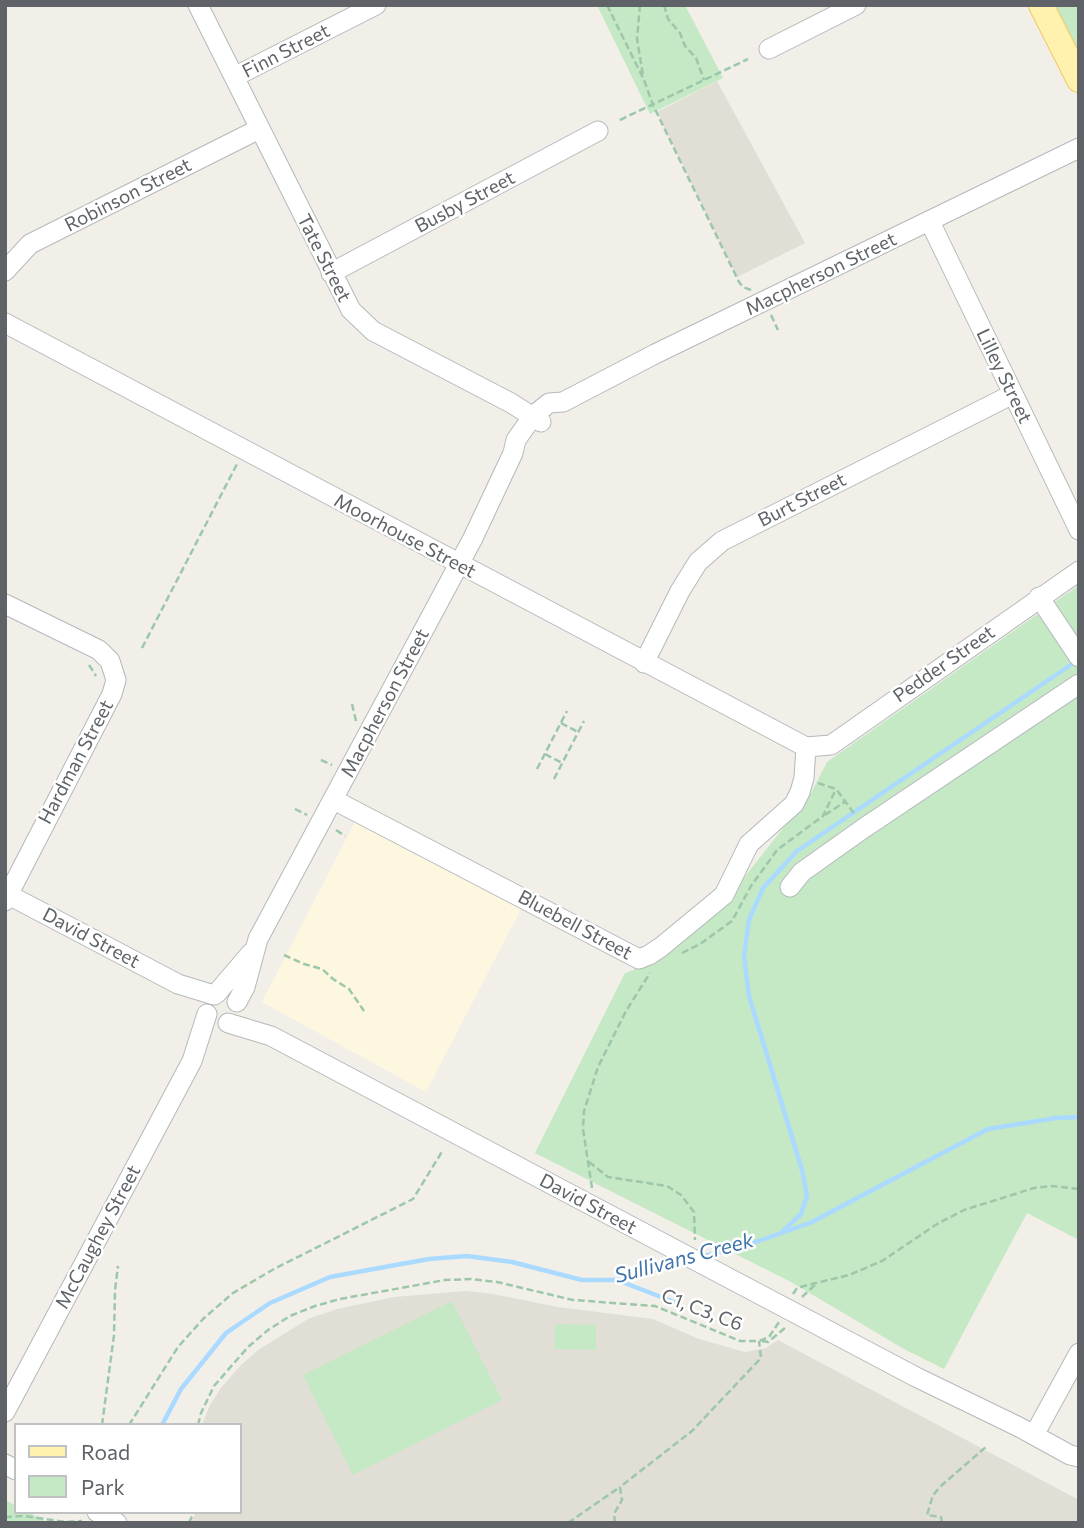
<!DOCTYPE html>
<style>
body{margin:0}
#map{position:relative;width:1084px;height:1528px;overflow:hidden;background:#f1efe8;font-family:Commissioner,sans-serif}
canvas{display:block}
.frame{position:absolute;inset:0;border:7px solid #5f6368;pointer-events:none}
.legend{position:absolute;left:14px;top:1423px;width:228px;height:91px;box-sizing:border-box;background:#fff;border:2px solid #bfc1c3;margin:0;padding:9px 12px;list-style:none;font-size:21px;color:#5f6368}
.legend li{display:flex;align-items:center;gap:14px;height:35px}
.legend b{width:35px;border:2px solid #bfc1c3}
</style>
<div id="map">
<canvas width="1084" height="1528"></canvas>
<div class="frame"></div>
<ul class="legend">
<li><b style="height:9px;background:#fff2af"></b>Road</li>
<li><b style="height:19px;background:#c5e8c5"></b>Park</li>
</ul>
</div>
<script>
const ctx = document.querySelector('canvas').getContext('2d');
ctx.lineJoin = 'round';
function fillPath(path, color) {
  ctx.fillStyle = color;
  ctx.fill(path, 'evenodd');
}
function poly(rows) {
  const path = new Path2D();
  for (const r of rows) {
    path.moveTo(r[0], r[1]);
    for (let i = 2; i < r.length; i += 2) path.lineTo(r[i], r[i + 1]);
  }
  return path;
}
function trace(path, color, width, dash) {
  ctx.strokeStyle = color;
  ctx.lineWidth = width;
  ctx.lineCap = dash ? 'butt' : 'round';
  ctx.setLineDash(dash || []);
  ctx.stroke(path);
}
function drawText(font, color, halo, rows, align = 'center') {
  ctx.font = font + ' Commissioner,sans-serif';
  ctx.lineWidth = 5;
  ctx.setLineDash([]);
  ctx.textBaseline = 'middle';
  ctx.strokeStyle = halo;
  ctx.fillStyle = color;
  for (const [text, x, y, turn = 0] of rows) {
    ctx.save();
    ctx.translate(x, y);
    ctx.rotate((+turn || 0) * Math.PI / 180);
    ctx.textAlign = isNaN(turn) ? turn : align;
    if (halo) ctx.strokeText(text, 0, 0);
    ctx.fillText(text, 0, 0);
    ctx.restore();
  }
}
fillPath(poly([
 [357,818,521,909,426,1092,262,1002]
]), '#fef7e0');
fillPath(poly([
 [717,81,805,243,737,277,657,112],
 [466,1291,493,1294,558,1307,653,1319,699,1339,745,1352,766,1348,778,1340,1079,1500,1079,1523,191,1523,196,1512,240,1512,240,1425,202,1425,210,1405,221,1388,240,1366,258,1350,308,1319,337,1309,394,1297]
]), '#e1ded6');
fillPath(poly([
 [597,5,685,5,723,78,650,114],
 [1054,5,1079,5,1079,56],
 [1079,585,1079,1240,1027,1213,944,1369,904,1349,791,1282,535,1153,625,973,634,970,635,966,739,884,811,793,827,762],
 [452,1301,502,1400,353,1475,303,1375],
 [555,1324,596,1325,596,1350,554,1349],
 [5,1500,16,1506,16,1512,28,1512,48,1523,5,1523]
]), '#c5e8c5');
trace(poly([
 [783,1231,801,1214,807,1196,802,1170,749,996,744,956,749,920,763,888,797,851,1075,662],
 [701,1257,750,1244,810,1223,988,1129,1056,1118,1079,1117],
 [617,1280,674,1302],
 [162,1425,181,1389,226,1333,270,1303,330,1277,429,1259,467,1256,512,1262,582,1280,617,1280,683,1262]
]), '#aadaff', 4.5);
const minor = poly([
 [198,5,351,310,373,331,511,403,541,422],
 [769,49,856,5],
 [234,77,376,5],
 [930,222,1079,530],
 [5,271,30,244,259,129],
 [331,273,598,131],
 [5,323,806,747,831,745,1079,571],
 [1039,597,1079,657],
 [5,604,99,650,110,661,116,680,112,694,5,901],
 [644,663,680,591,698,562,722,541,1013,394],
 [334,800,639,959,649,955,661,947,724,895,749,844,794,804,800,792,804,778,806,747],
 [790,887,802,872,864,828,1079,684],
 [5,893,178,984,214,995],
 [216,994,251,953],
 [237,1002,245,987,258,939,473,538,513,453,516,440,533,416,549,403,563,402,655,354,1079,148],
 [228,1023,271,1036,916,1377,1019,1427,1070,1455,1079,1457],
 [5,1412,192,1061,207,1014],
 [1034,1435,1079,1353],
 [5,1464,16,1470],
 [97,1512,117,1523]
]);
const major = poly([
 [1041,5,1079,80]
]);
trace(minor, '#b5b8bc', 21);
trace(major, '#f2c960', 26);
trace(poly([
 [607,5,644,80,653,105,739,282,743,287,751,290],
 [640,5,637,39,643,75],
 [664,5,668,19,680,33,685,46,696,58,704,80],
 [620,120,748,59],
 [771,315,778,330],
 [142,648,237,464],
 [89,665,96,676],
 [352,704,356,721],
 [561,723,578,732],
 [545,754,562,763],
 [321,760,332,765],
 [537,769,567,711],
 [554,779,584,721],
 [818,783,836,789,856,816],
 [295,809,307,815],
 [825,815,846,801],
 [336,830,345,836],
 [682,953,700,944,732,921,751,886,777,850,823,816,836,789],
 [284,955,304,964,322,969,333,979,349,989,364,1011],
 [589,1162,608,1177,667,1186,681,1195,694,1212,695,1240],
 [592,1188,583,1129,584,1111,598,1067,626,1011,650,973],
 [793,1294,797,1288,804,1286,849,1275,882,1261,937,1224,964,1210,1034,1188,1052,1186,1079,1189],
 [802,1297,817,1283],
 [762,1341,768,1342,785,1328],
 [102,1425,114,1335,115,1290,118,1266],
 [129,1425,178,1347,203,1319,233,1293,274,1269,413,1199,443,1150],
 [198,1425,201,1413,214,1386,248,1347,268,1330,290,1316,315,1306,340,1299,445,1280,471,1279,497,1282,573,1300,655,1306,740,1341,759,1341,769,1337,779,1322],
 [5,1517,24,1516,65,1522,82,1521],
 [189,1523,194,1512],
 [568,1523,620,1487],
 [615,1523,614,1514,622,1500,620,1487,692,1431,761,1358,759,1341],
 [942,1523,941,1517,927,1515,933,1495,942,1485,987,1446]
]), '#9cc7a9', 2.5, [7, 3.5]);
trace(minor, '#fff', 19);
trace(major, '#fff2af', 24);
drawText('19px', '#5f6368', '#fff', [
 ["Finn Street",286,51,-27],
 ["Robinson Street",128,195,-27],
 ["Busby Street",465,202,-28],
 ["Tate Street",324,258,63],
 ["Macpherson Street",821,274,-26],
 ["Lilley Street",1004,376,64],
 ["Burt Street",802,500,-27],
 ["Moorhouse Street",405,536,28],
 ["Pedder Street",944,664,-35],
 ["Macpherson Street",385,703,-62],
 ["Hardman Street",76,762,-62],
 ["Bluebell Street",575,925,28],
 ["David Street",91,938,28],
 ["David Street",588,1204,28],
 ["McCaughey Street",98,1237,-62],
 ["C1, C3, C6",702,1310,21]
]);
drawText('italic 21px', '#4174aa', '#fff', [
 ["Sullivans Creek",684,1258,-15]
]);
</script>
